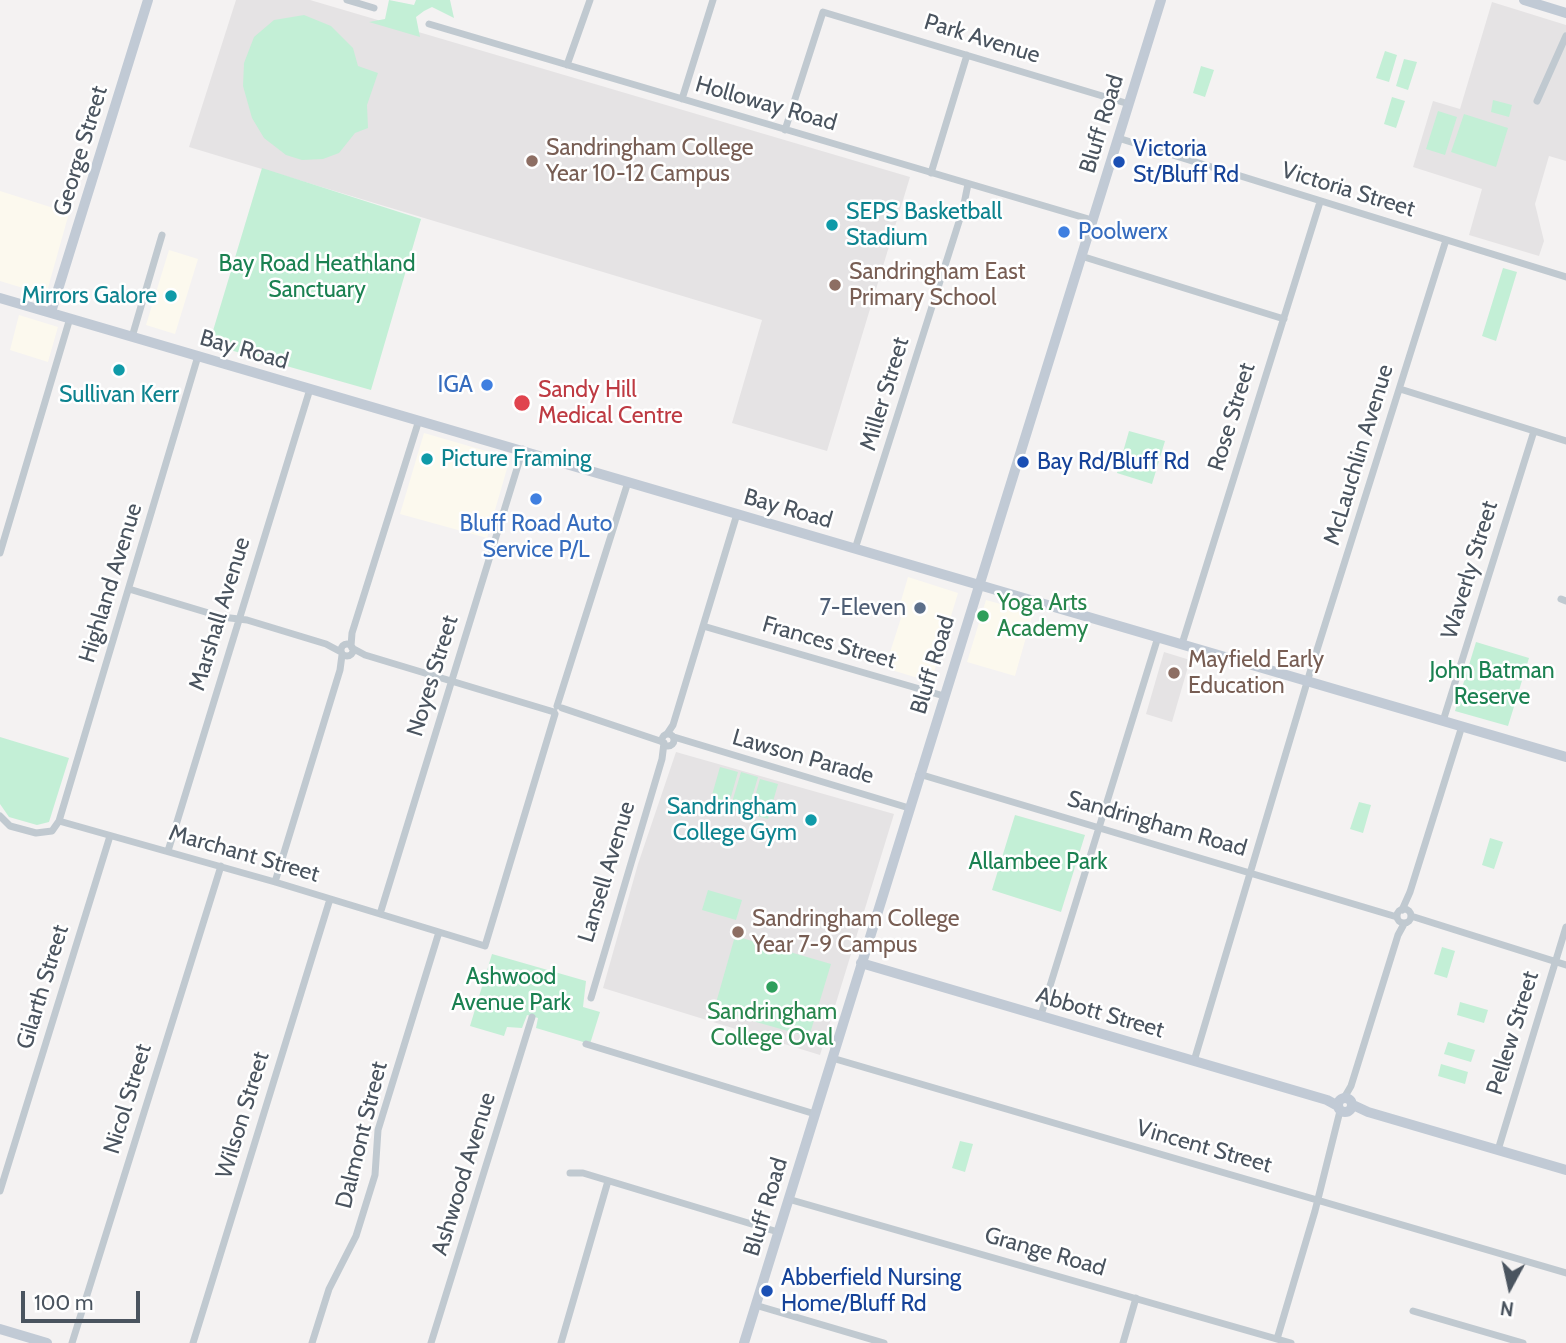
<!DOCTYPE html>
<style>
body{margin:0}
#map{position:relative;width:1566px;height:1343px;overflow:hidden;background:#f4f2f2;font-family:Cabin,sans-serif}
canvas{display:block}
.north{position:absolute;left:1475px;top:1252px;width:70px;height:70px;-webkit-text-stroke:5px #fff;paint-order:stroke;rotate:188deg;font-size:19px;font-weight:700;line-height:28px;text-align:center;color:#4a545f}
.north::after{content:'';display:block;margin:auto;width:24px;height:32px;background:#4a545f;clip-path:polygon(50% 0,100% 100%,50% 72%,0 100%)}
.scale{position:absolute;left:21px;top:1291px;width:119px;height:32px;box-sizing:border-box;border:4px solid #4a545f;border-top:0;padding-left:9px;font-size:21px;line-height:24px;white-space:nowrap;color:#4a545f;-webkit-text-stroke:5px #fff;paint-order:stroke}
</style>
<div id="map">
<canvas width="1566" height="1343"></canvas>
<div class="north">N</div>
<div class="scale">100 m</div>
</div>
<script>
const ctx = document.querySelector('canvas').getContext('2d');
ctx.lineJoin = 'round';
function fillPath(path, color) {
  ctx.fillStyle = color;
  ctx.fill(path, 'evenodd');
}
function poly(rows) {
  const path = new Path2D();
  for (const r of rows) {
    if (r.length === 3) {
      path.moveTo(r[0] + r[2], r[1]);
      path.arc(r[0], r[1], r[2], 0, 2 * Math.PI);
      continue;
    }
    path.moveTo(r[0], r[1]);
    for (let i = 2; i < r.length; i += 2) path.lineTo(r[i], r[i + 1]);
  }
  return path;
}
function trace(path, color, width, dash) {
  ctx.strokeStyle = color;
  ctx.lineWidth = width;
  ctx.lineCap = dash ? 'butt' : 'round';
  ctx.setLineDash(dash || []);
  ctx.stroke(path);
}
function drawText(font, color, halo, rows, align = 'center') {
  ctx.font = font + ' Cabin,sans-serif';
  ctx.lineWidth = 5;
  ctx.setLineDash([]);
  ctx.textBaseline = 'middle';
  ctx.strokeStyle = halo;
  ctx.fillStyle = color;
  for (const [text, x, y, turn = 0] of rows) {
    ctx.save();
    ctx.translate(x, y);
    ctx.rotate((+turn || 0) * Math.PI / 180);
    ctx.textAlign = isNaN(turn) ? turn : align;
    if (halo) ctx.strokeText(text, 0, 0);
    ctx.fillText(text, 0, 0);
    ctx.restore();
  }
}
fillPath(poly([
 [0,191,69,213,46,295,0,281],
 [169,250,198,259,175,334,146,325],
 [19,315,58,327,48,362,10,350],
 [424,433,510,458,487,538,400,514],
 [908,577,958,593,931,682,885,668,901,618,898,611],
 [986,600,1033,613,1015,676,967,662]
]), '#fcf9ee');
fillPath(poly([
 [236,0,310,0,910,177,827,451,732,423,762,320,189,147],
 [1492,2,1566,25,1566,161,1549,156,1535,204,1544,241,1539,256,1469,235,1482,189,1413,167,1433,101,1460,109],
 [1164,652,1190,660,1172,722,1146,714],
 [676,752,894,814,820,1055,603,988,638,864]
]), '#e5e3e4');
fillPath(poly([
 [389,0,414,5,416,0,450,0,454,18,432,7,424,11,416,17,420,37,369,22,385,19],
 [304,15,331,26,353,48,358,66,378,73,367,105,368,128,355,133,339,153,323,159,302,160,286,155,264,138,252,118,243,86,244,63,254,37,274,20],
 [1385,51,1397,55,1389,82,1376,78],
 [1404,59,1417,62,1408,90,1396,86],
 [1201,66,1214,70,1205,97,1193,93],
 [1392,97,1405,101,1396,128,1384,124],
 [1493,100,1512,105,1509,117,1491,112],
 [1438,111,1457,117,1445,155,1426,149],
 [1464,114,1508,128,1496,167,1451,152],
 [262,168,421,219,371,390,209,344],
 [1503,268,1517,272,1496,341,1482,336],
 [1129,431,1165,441,1152,484,1117,473],
 [1476,642,1529,658,1508,726,1455,711],
 [0,737,69,758,49,822,37,825,9,817,0,804],
 [720,767,738,772,728,807,710,802],
 [741,772,758,777,747,814,730,809],
 [760,779,778,784,768,819,750,814],
 [1359,802,1371,805,1363,833,1350,829],
 [1015,815,1085,835,1061,912,992,890],
 [1490,838,1503,842,1494,869,1482,865],
 [708,890,742,900,736,920,702,910],
 [735,936,831,964,809,1037,714,1010],
 [1442,947,1455,951,1447,978,1434,974],
 [492,954,586,981,583,1007,600,1012,590,1044,536,1028,538,1018,527,1015,522,1028,507,1027,504,1036,470,1026],
 [1460,1002,1488,1010,1484,1023,1457,1015],
 [1448,1042,1475,1050,1471,1062,1444,1054],
 [1441,1064,1468,1072,1465,1084,1438,1076],
 [960,1141,973,1144,965,1172,952,1168]
]), '#c3efd6');
trace(poly([
 [347,0,374,8],
 [429,24,1092,220],
 [567,65,590,0],
 [682,99,713,0],
 [1537,101,1566,36],
 [785,130,823,12,1129,104],
 [1118,138,1566,277],
 [931,173,967,55],
 [1081,256,1284,319],
 [132,337,162,235],
 [1400,389,1566,441],
 [855,549,963,209,968,184],
 [0,553,70,318],
 [129,589,222,617,247,620,326,644,341,652],
 [1561,599,1566,601],
 [703,626,944,696],
 [347,650,6],
 [1182,644,1320,202],
 [351,646,352,633,419,420],
 [352,648,365,655,554,712],
 [557,706,628,482],
 [562,708,663,742],
 [1443,721,1534,431],
 [667,734,673,725,737,514],
 [668,740,6],
 [674,737,909,808],
 [919,774,1397,917],
 [0,816,10,826,36,833,52,831,59,821,275,882,485,946,555,714],
 [59,821,198,356],
 [168,851,310,389],
 [275,882,340,670,342,655],
 [1404,916,7],
 [1402,910,1410,892,1462,726],
 [380,914,523,449],
 [1411,916,1566,965],
 [591,998,662,759,664,743],
 [1041,1015,1158,637],
 [586,1044,815,1114],
 [832,1058,1566,1273],
 [1194,1061,1311,669,1446,240],
 [1344,1098,1351,1086,1398,935,1404,924],
 [1498,1150,1566,927],
 [570,1173,583,1173,778,1232],
 [0,1191,110,836],
 [788,1199,1291,1343],
 [755,1305,884,1343],
 [1413,1311,1523,1343],
 [1277,1339,1315,1211,1340,1111],
 [72,1343,221,866],
 [193,1343,330,899],
 [312,1343,329,1289,356,1236,375,1175,378,1130,439,932],
 [431,1343,532,1017],
 [561,1343,608,1181],
 [1123,1343,1136,1298]
]), '#c0c9d0', 7);
trace(poly([
 [1524,0,1566,13],
 [0,298,1566,757],
 [51,312,148,0],
 [861,963,1327,1100,1338,1106],
 [1345,1105,7],
 [1353,1105,1368,1112,1566,1170],
 [0,1329,47,1343],
 [744,1343,1161,0]
]), '#c1cad5', 10);
for (const [x, y, r, color] of [
 [532,161,7,"#8d6e63"],
 [1119,162,7,"#1a4fb4"],
 [832,225,7,"#0f9aa8"],
 [1064,232,7,"#3f7fe0"],
 [835,285,7,"#8d6e63"],
 [171,296,7,"#0f9aa8"],
 [119,370,7,"#0f9aa8"],
 [487,385,7,"#3f7fe0"],
 [522,403,9,"#e0444e"],
 [427,459,7,"#0f9aa8"],
 [1023,462,7,"#1a4fb4"],
 [536,499,7,"#3f7fe0"],
 [920,608,7,"#5c6f8a"],
 [983,616,7,"#2e9e5b"],
 [1174,673,7,"#8d6e63"],
 [811,820,7,"#0f9aa8"],
 [738,932,7,"#8d6e63"],
 [772,987,7,"#2e9e5b"],
 [767,1291,7,"#1a4fb4"]
]) {
  const dot = new Path2D();
  dot.arc(x, y, r, 0, 2 * Math.PI);
  ctx.fillStyle = color;
  ctx.fill(dot);
  trace(dot, '#fff', 2.5);
}
drawText('23px', '#4a545f', '#fff', [
 ["Park Avenue",982,39,17],
 ["Holloway Road",766,104,16],
 ["Bluff Road",1102,124,-73],
 ["George Street",81,151,-73],
 ["Victoria Street",1348,190,17],
 ["Bay Road",244,350,16],
 ["Miller Street",885,394,-73],
 ["Rose Street",1232,417,-73],
 ["McLauchlin Avenue",1359,455,-73],
 ["Bay Road",788,509,16],
 ["Waverly Street",1470,570,-73],
 ["Highland Avenue",111,583,-73],
 ["Marshall Avenue",220,614,-73],
 ["Frances Street",829,643,16],
 ["Bluff Road",933,665,-73],
 ["Noyes Street",433,676,-73],
 ["Lawson Parade",803,757,16],
 ["Sandringham Road",1157,824,16],
 ["Marchant Street",244,854,16],
 ["Lansell Avenue",607,872,-73],
 ["Gilarth Street",43,987,-73],
 ["Abbott Street",1100,1013,16],
 ["Pellew Street",1513,1033,-73],
 ["Nicol Street",128,1099,-73],
 ["Wilson Street",243,1115,-73],
 ["Dalmont Street",362,1135,-76],
 ["Vincent Street",1204,1147,16],
 ["Ashwood Avenue",464,1174,-73],
 ["Bluff Road",766,1207,-73],
 ["Grange Road",1045,1252,16]
]);
drawText('23px', '#785e54', '#fff', [
 ["Sandringham College",546,148],
 ["Year 10-12 Campus",546,174],
 ["Sandringham East",849,272],
 ["Primary School",849,298],
 ["Mayfield Early",1188,660],
 ["Education",1188,686],
 ["Sandringham College",752,919],
 ["Year 7-9 Campus",752,945]
], 'left');
drawText('23px', '#164399', '#fff', [
 ["Victoria",1133,149],
 ["St/Bluff Rd",1133,175],
 ["Bay Rd/Bluff Rd",1037,462],
 ["Abberfield Nursing",781,1278],
 ["Home/Bluff Rd",781,1304]
], 'left');
drawText('23px', '#0d838f', '#fff', [
 ["SEPS Basketball",846,212],
 ["Stadium",846,238],
 ["Mirrors Galore",157,296,"right"],
 ["Sullivan Kerr",119,395,"center"],
 ["Picture Framing",441,459],
 ["Sandringham",797,807,"right"],
 ["College Gym",797,833,"right"]
], 'left');
drawText('23px', '#366cbe', '#fff', [
 ["Poolwerx",1078,232],
 ["IGA",473,385,"right"],
 ["Bluff Road Auto",536,524,"center"],
 ["Service P/L",536,550,"center"]
], 'left');
drawText('23px', '#1a8151', '#fff', [
 ["Bay Road Heathland",317,264],
 ["Sanctuary",317,290],
 ["John Batman",1492,671],
 ["Reserve",1492,697],
 ["Allambee Park",1038,862],
 ["Ashwood",511,977],
 ["Avenue Park",511,1003]
]);
drawText('23px', '#be3a42', '#fff', [
 ["Sandy Hill",538,390],
 ["Medical Centre",538,416]
], 'left');
drawText('23px', '#27864d', '#fff', [
 ["Yoga Arts",997,603],
 ["Academy",997,629],
 ["Sandringham",772,1012,"center"],
 ["College Oval",772,1038,"center"]
], 'left');
drawText('23px', '#4e5e75', '#fff', [
 ["7-Eleven",906,608]
], 'right');
</script>
